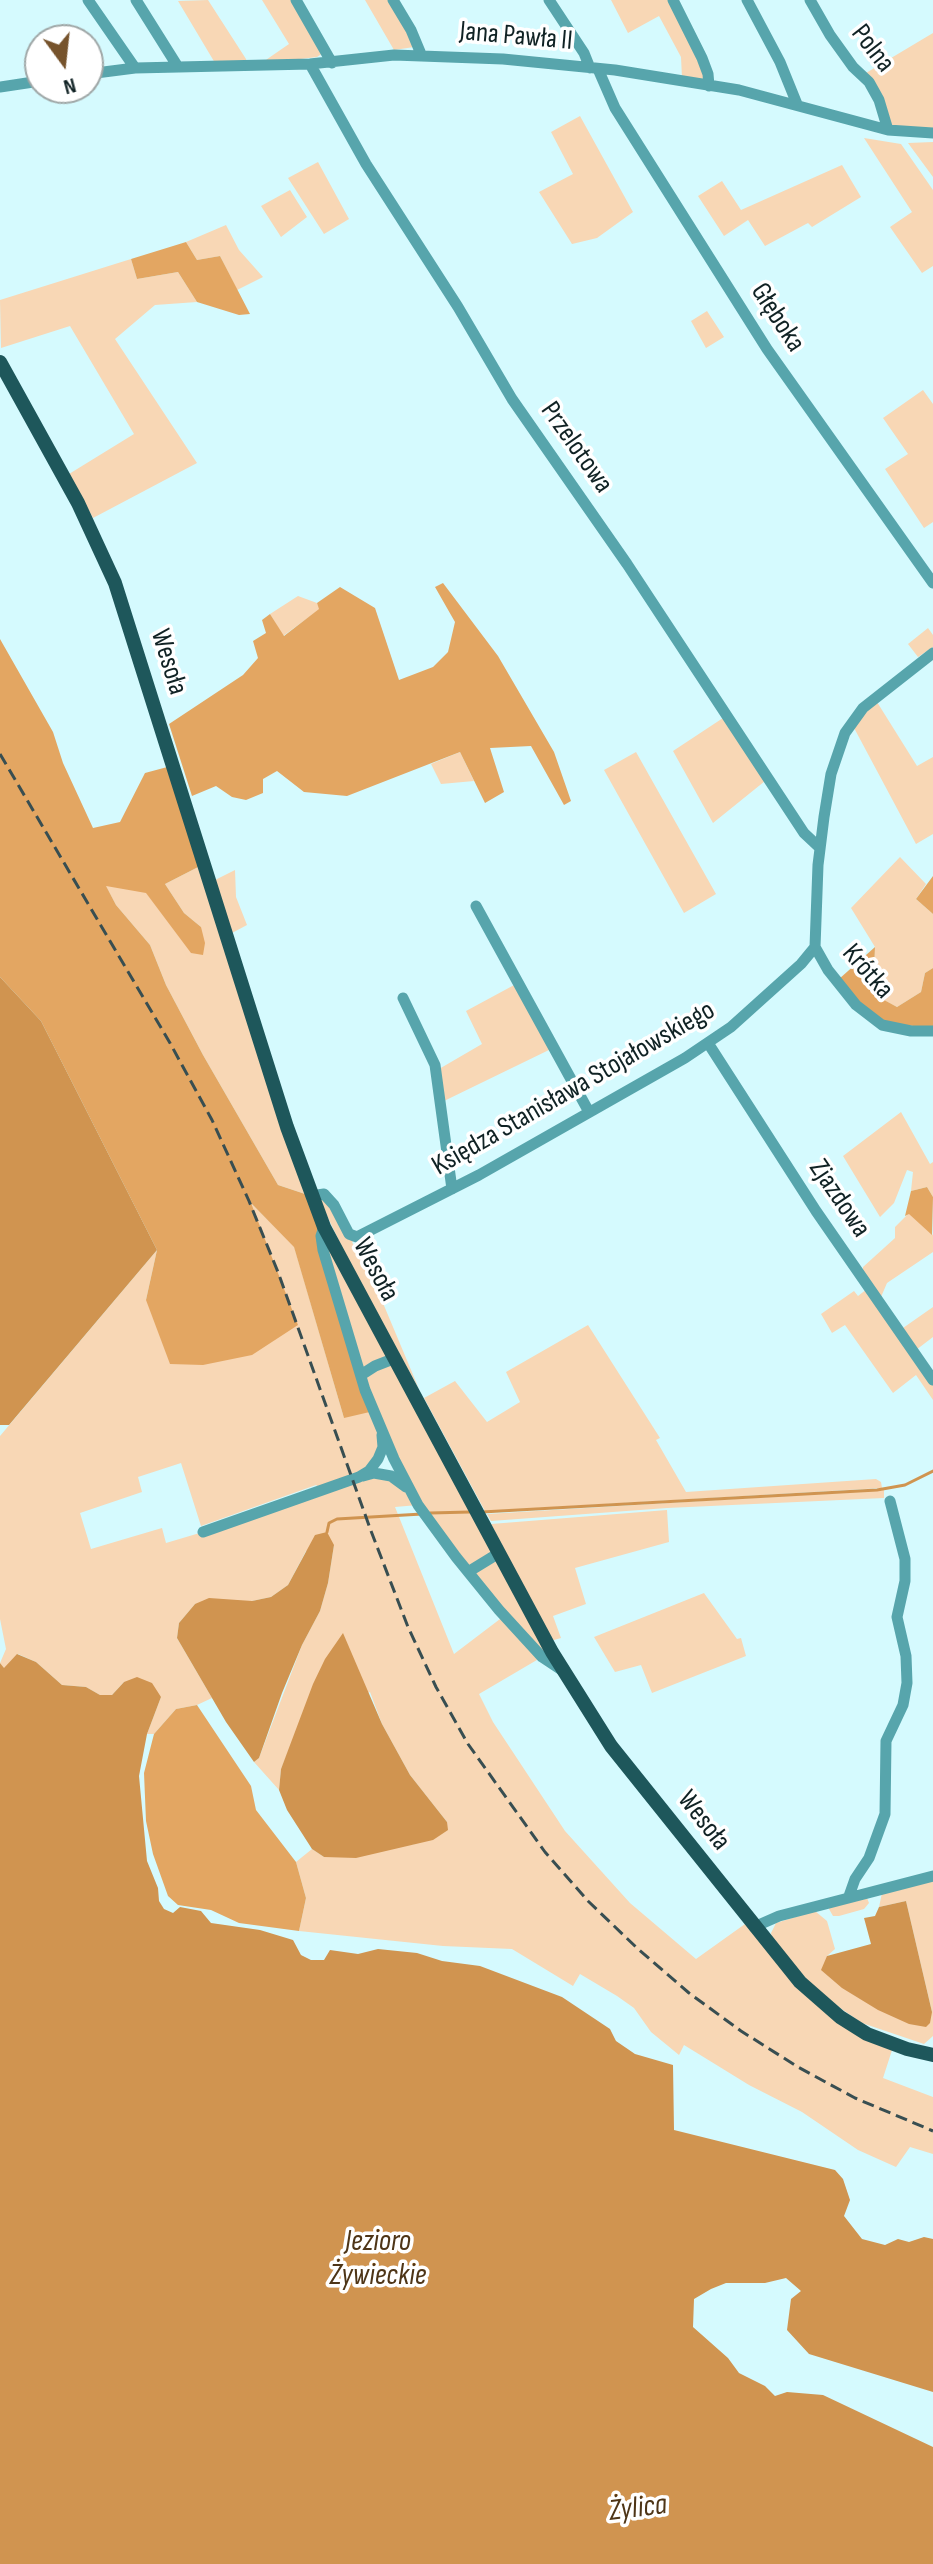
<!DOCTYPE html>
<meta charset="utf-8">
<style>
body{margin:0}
#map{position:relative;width:933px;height:2564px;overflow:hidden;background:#d5fafe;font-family:"Sofia Sans Condensed",sans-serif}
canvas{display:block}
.north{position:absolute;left:24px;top:24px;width:80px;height:80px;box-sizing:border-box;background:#fff;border:2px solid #9fa7a7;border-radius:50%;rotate:165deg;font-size:22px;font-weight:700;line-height:32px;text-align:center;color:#102224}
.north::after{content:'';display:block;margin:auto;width:28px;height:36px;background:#76532c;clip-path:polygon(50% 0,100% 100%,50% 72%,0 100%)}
</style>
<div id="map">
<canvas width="933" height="2564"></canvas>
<div class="north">N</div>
</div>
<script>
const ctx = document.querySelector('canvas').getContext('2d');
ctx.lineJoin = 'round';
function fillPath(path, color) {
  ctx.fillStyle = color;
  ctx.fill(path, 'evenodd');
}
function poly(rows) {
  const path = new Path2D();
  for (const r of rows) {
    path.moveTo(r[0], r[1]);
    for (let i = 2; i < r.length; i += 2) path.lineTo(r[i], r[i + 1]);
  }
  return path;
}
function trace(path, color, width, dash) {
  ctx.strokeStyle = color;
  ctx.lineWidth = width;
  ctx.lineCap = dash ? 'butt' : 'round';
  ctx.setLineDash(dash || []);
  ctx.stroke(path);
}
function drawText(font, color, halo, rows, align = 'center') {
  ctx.font = font + ' "Sofia Sans Condensed",sans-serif';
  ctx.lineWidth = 7;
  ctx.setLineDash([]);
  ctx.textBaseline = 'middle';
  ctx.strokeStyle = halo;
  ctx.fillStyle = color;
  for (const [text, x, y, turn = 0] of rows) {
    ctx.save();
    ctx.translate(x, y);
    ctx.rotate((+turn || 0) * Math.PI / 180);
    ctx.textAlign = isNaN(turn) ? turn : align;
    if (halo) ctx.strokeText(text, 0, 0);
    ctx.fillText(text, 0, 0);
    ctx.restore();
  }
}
fillPath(poly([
 [208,0,246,59,247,62,215,63,178,1],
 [262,0,293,0,323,53,317,57,260,64,289,44],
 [365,0,390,0,414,47,394,50],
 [611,0,668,0,706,78,705,81,682,78,681,57,659,16,628,33],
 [933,33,933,128,889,126,866,73],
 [580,116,633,212,597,238,572,244,539,192,573,174,551,132],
 [864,138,901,144,933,190,933,266,922,273,890,227,912,212],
 [933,142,933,177,908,143],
 [318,162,349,219,324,234,288,178],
 [842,165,861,197,812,227,808,223,765,246,748,220,724,236,698,196,722,181,741,210],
 [290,190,307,217,281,237,261,206],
 [226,225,239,250,263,277,237,290,220,256,197,260,186,242],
 [131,259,137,279,178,272,197,302,155,305,115,339,197,463,93,518,69,474,134,434,70,326,1,348,0,300],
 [707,311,724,337,706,348,691,321],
 [923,390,933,404,933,522,924,528,885,469,908,454,883,418],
 [298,596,317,603,320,609,283,636,270,614],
 [928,628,933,635,933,647,918,657,908,644],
 [877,702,917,766,933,757,933,834,916,844,853,726,866,709],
 [723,718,765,781,713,823,673,751],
 [460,752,474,781,441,784,431,764],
 [636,752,716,894,684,913,604,770],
 [900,857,926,884,916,899,933,914,933,968,925,973,921,992,897,1007,873,995,875,947,851,908],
 [204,864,311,1196,278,1185,203,1055,166,985,150,945,116,905,105,885,146,892,166,918,201,927,184,913,165,884],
 [235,870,236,897,247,925,232,933,215,880],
 [516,984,551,1049,444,1101,439,1069,482,1044,466,1011],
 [901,1112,930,1164,933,1162,933,1197,927,1187,911,1191,913,1172,907,1170,894,1203,880,1217,843,1156],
 [325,1198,356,1240,352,1242,380,1296,419,1389,352,1268,320,1201],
 [249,1201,294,1246,344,1418,321,1236,563,1671,542,1657,479,1694,493,1722,565,1831,630,1903,696,1959,745,1924,754,1927,812,1994,894,2044,883,2078,933,2097,933,2154,910,2147,896,2167,858,2150,802,2112,749,2085,684,2045,679,2055,651,2032,634,2008,617,1996,580,1974,573,1986,512,1949,443,1946,299,1931,306,1898,296,1862,312,1849,324,1857,415,1844,447,1822,410,1775,382,1724,370,1692,302,1718,281,1769,279,1790,254,1762,259,1758,302,1645,320,1611,328,1583,334,1545,306,1551,288,1585,271,1597,252,1601,195,1604,179,1623,177,1638,212,1698,197,1705,176,1709,154,1734,147,1734,161,1697,124,1682,112,1695,100,1695,86,1687,62,1685,36,1662,18,1654,4,1669,0,1663,6,1649,0,1619,0,1436,157,1250,146,1300],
 [383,1433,401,1482,374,1473],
 [181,1463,201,1526,316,1485,321,1489,203,1532,166,1543,162,1528,91,1549,80,1513,142,1492,138,1477],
 [418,1505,504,1616,454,1654,395,1507],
 [909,1213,933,1235,933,1252,887,1283,881,1297,863,1270,863,1267,895,1238,895,1227],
 [867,1289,933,1384,933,1400,916,1375,893,1393,845,1325,832,1333,821,1314,854,1291,858,1296],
 [933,1307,933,1337,916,1350,903,1328],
 [588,1325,660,1438,656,1440,686,1492,876,1479,881,1482,882,1488,485,1511,424,1398,455,1381,487,1422,520,1402,506,1372],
 [884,1490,884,1498,667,1508,491,1521,487,1514],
 [667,1510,669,1542,575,1568,586,1604,553,1616,561,1638,554,1640,551,1639,491,1524],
 [704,1593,737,1639,741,1638,746,1656,652,1693,641,1665,615,1672,594,1637],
 [933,1881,933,2036,924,2044,862,2023,843,2010,813,1987,772,1938,771,1933,776,1923,815,1911,827,1921,835,1949,827,1956,932,2012,906,1901,879,1907,882,1893],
 [867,1898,869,1903,864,1909,839,1916,833,1916,829,1909,829,1907]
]), '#f8d7b5');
fillPath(poly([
 [186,242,197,260,220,256,250,314,239,315,197,302,178,272,137,279,131,259],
 [443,583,498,656,554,752,571,801,564,805,531,746,490,748,504,792,485,803,460,752,347,796,304,792,277,771,263,779,263,793,246,800,232,797,216,786,192,796,169,724,243,675,258,658,253,641,266,633,262,620,270,614,284,636,319,609,317,603,340,587,375,608,399,680,433,667,448,652,455,622,435,587],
 [0,639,53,732,63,763,93,828,120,822,145,773,171,766,204,864,165,884,184,913,201,927,205,943,203,955,191,953,146,893,106,886,116,905,150,945,166,985,203,1055,278,1185,311,1196,374,1411,344,1418,294,1247,251,1203,298,1325,252,1355,203,1365,170,1364,146,1300,157,1250,41,1021,0,977],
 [933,876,933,914,916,899],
 [875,947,873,994,897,1007,921,992,925,973,933,968,933,1028,884,1023,858,1004,839,979],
 [927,1187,933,1197,932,1235,909,1214,905,1216,911,1191],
 [197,1705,251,1786,256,1810,296,1862,306,1898,299,1931,239,1923,211,1910,178,1905,168,1896,153,1854,146,1821,144,1773,154,1734,176,1709]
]), '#e3a662');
fillPath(poly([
 [0,977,41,1021,157,1250,9,1425,0,1425],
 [327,1532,334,1545,328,1583,320,1611,302,1645,282,1693,259,1758,254,1762,226,1722,177,1638,179,1623,195,1604,209,1598,252,1601,271,1597,288,1585,315,1535],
 [343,1633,382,1724,410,1775,447,1822,448,1830,433,1840,356,1858,324,1857,312,1849,287,1810,279,1790,281,1769,313,1684,325,1659],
 [17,1654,36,1662,62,1685,86,1687,100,1695,112,1695,124,1682,137,1677,152,1683,161,1697,147,1734,139,1776,147,1861,158,1888,159,1901,164,1909,173,1913,180,1907,201,1911,211,1923,260,1930,293,1940,301,1955,311,1960,324,1960,330,1950,358,1954,378,1949,417,1953,442,1961,480,1966,562,1997,610,2029,616,2041,635,2054,673,2065,674,2130,835,2170,843,2179,850,2200,844,2216,862,2239,885,2245,898,2239,909,2242,924,2237,933,2239,933,2392,809,2354,787,2330,791,2299,801,2291,786,2278,765,2283,726,2283,711,2289,694,2299,693,2327,728,2358,739,2373,765,2386,775,2396,787,2392,823,2395,933,2447,933,2564,0,2564,0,1663,4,1668],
 [906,1901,932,2012,930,2023,926,2027,909,2024,878,2010,842,1988,821,1970,827,1956,871,1944,864,1918,875,1916,879,1907]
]), '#d09450');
trace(poly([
 [482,1512,877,1490,905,1485,933,1471],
 [430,1513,470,1512],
 [327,1532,329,1523,337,1519,422,1514]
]), '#d09450', 3);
trace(poly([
 [88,0,135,68],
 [136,0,178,67],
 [296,0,332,63],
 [393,0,411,30,421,54],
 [549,0,584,53,590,68],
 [673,0,702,58,708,74,709,86],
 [747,0,780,62,797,104],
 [810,0,830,35,853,67,869,82,879,100,888,130],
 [310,64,366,164,458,307,512,399,627,564,804,833,820,848],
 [598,69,615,108,767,349,933,583],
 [88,74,135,68,310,64,394,55,503,59,615,70,739,90,888,130,933,133],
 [0,87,40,81],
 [476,906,589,1112],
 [815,947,828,970,856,1005,882,1025,911,1031,933,1031],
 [403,998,435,1065,452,1189],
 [708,1043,816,1211,933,1380],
 [311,1196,324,1194,334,1205,349,1234,357,1237,479,1175,685,1058,731,1027,801,964,815,947,818,865,824,817,831,774,845,733,863,708,933,653],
 [324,1227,321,1236,323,1250,365,1390,394,1459,418,1505,456,1557,499,1610,542,1657,563,1671],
 [361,1375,375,1366,393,1359],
 [363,1476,374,1473,391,1476,406,1487],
 [203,1532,359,1477,369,1471,378,1459,383,1447,382,1435],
 [468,1572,499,1553],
 [849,1896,855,1879,869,1858,885,1814,886,1741,903,1705,907,1683,906,1656,897,1617,905,1581,905,1559,890,1501],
 [754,1927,779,1916,933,1876]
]), '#57a5ac', 11);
trace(poly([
 [0,362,78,503,115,583,287,1127,324,1227,552,1652,611,1746,800,1982,840,2017,867,2034,907,2049,933,2055]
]), '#1e575b', 14);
trace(poly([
 [0,754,170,1043,212,1120,249,1201,278,1272,371,1531,408,1627,436,1687,468,1744,545,1852,588,1901,637,1948,689,1993,741,2031,798,2067,855,2098,933,2131]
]), '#384e51', 3, [12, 6]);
drawText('28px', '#102224', '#fff', [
 ["Jana Pawła II",516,37,5],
 ["Polna",872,49,52],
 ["Głęboka",777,318,57],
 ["Przelotowa",576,448,55],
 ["Wesoła",168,662,73],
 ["Krótka",867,972,49],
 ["Księdza Stanisława Stojałowskiego",574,1089,-30],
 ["Zjazdowa",839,1199,56],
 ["Wesoła",375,1270,62],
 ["Wesoła",703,1821,52]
]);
drawText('italic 30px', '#4e3517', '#fff', [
 ["Jezioro",378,2242],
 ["Żywieckie",378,2276],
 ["Żylica",638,2509,-7]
]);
</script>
